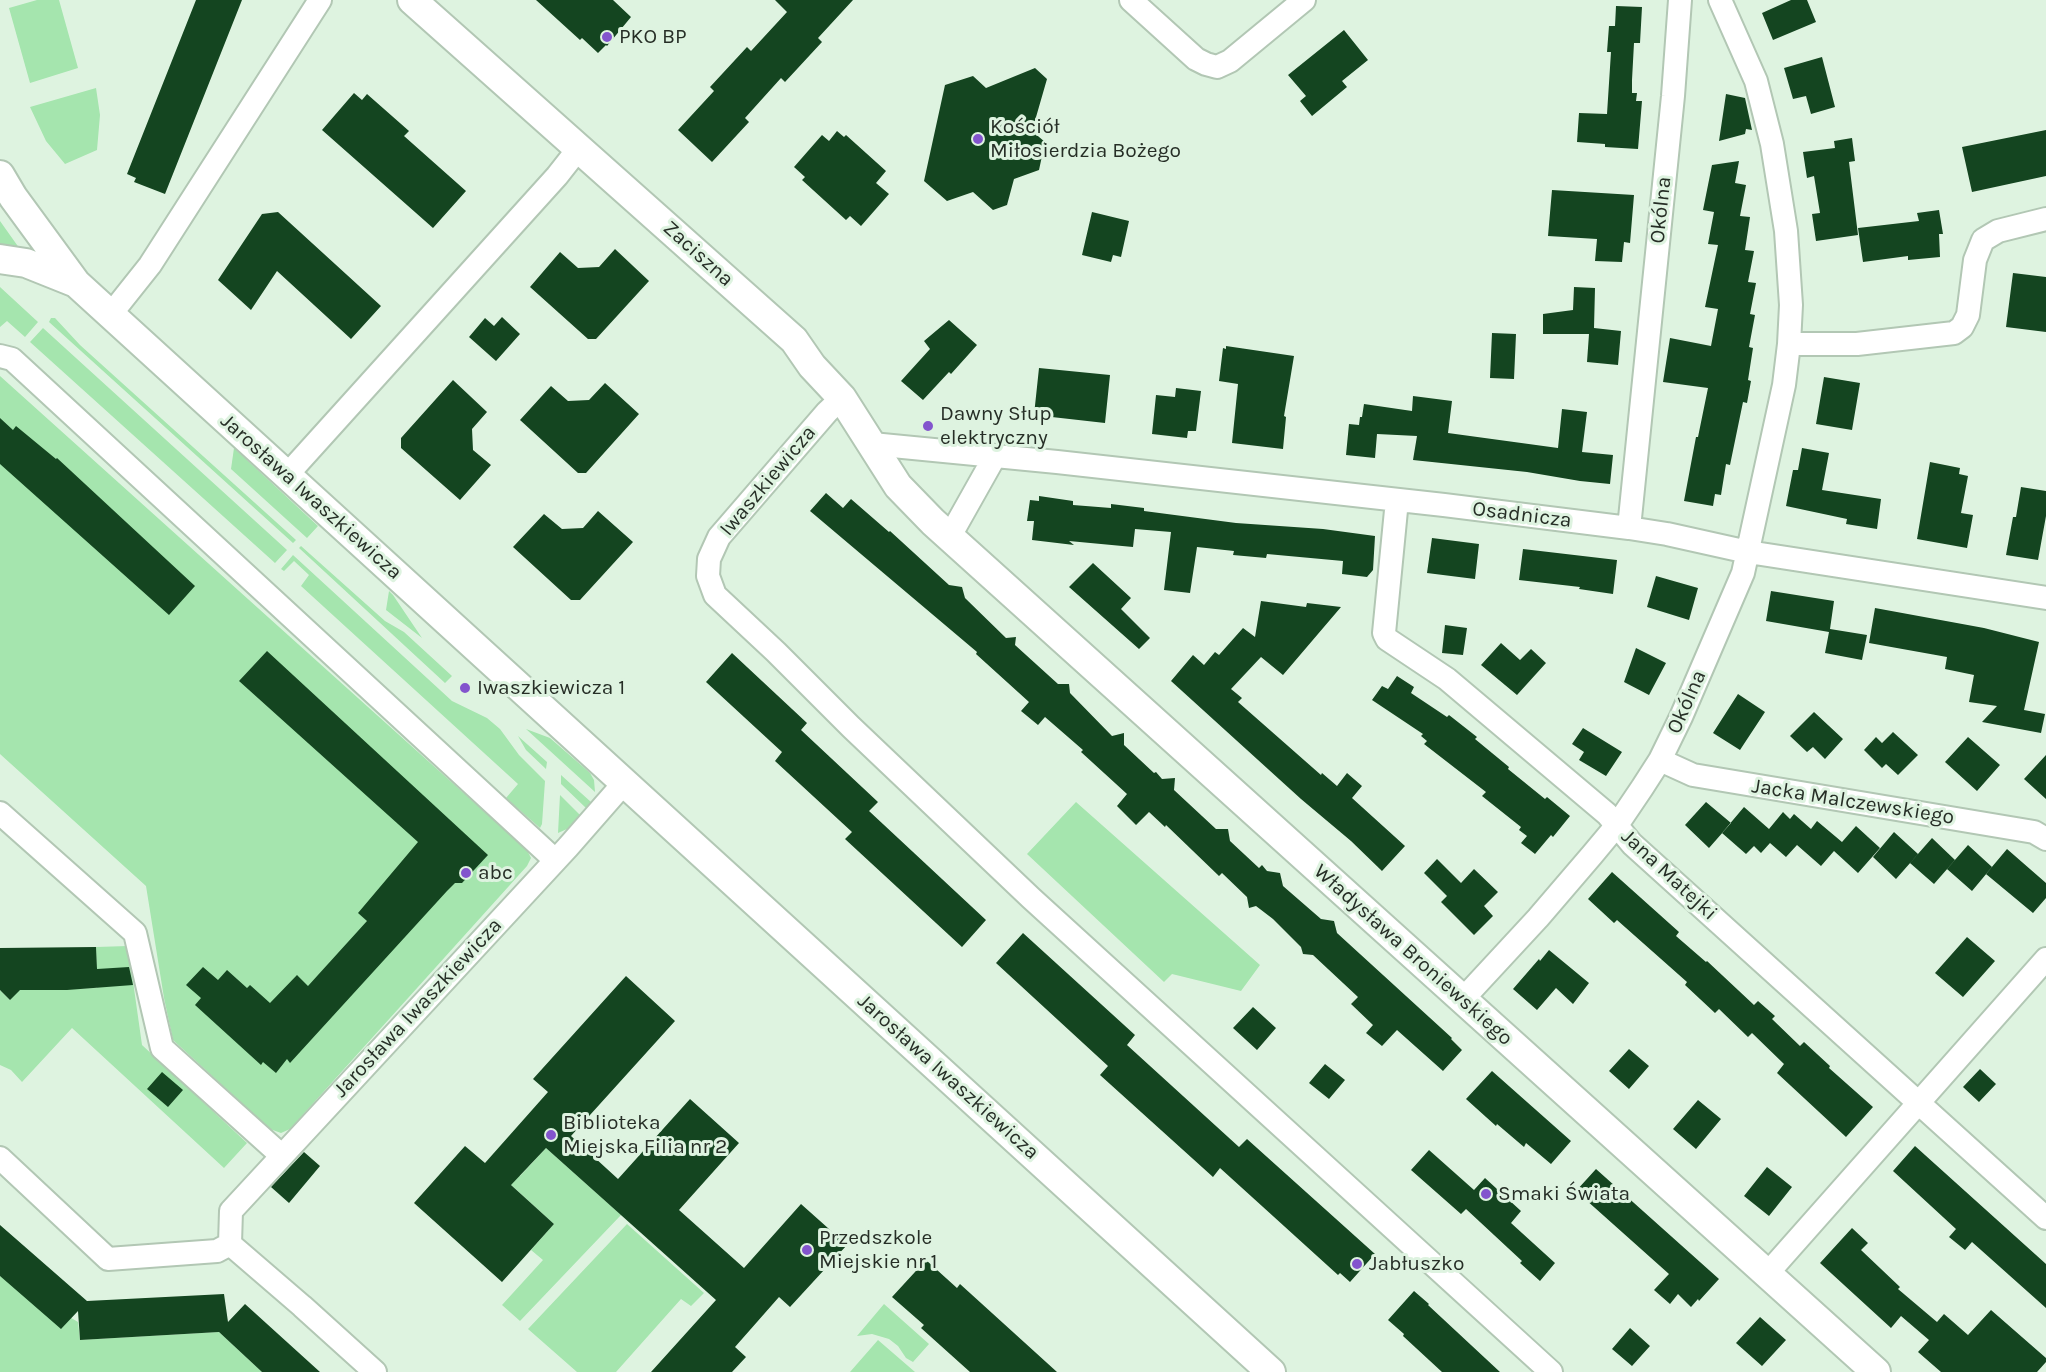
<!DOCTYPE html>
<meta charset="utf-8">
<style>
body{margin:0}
canvas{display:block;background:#def3e0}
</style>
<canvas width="2046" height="1372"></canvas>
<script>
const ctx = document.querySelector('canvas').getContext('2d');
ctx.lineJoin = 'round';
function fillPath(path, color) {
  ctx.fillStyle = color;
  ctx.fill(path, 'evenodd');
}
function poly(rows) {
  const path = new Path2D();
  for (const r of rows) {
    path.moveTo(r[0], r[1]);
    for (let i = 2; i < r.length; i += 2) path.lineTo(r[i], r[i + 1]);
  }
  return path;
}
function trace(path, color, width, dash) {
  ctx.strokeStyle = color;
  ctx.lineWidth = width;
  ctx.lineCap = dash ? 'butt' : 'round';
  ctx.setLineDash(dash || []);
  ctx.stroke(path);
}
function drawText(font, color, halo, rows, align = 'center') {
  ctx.font = font + ' Karla,sans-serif';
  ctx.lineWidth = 6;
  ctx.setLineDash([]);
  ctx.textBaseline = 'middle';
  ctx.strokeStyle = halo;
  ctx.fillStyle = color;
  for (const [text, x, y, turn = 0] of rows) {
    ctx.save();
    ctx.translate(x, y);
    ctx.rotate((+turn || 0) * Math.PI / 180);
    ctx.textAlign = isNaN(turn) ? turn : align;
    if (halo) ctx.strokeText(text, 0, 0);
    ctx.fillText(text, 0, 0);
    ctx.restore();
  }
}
fillPath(poly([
 [37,0,59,0,78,68,30,83,9,8],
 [96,88,100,115,97,150,65,164,46,141,30,107],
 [0,221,22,252,0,249],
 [0,287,38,322,25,337,7,321,0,327],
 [51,318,55,318,80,345,296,540,293,543,49,322],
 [43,328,287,550,275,563,30,342],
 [0,376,527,850,531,858,527,866,290,1129,281,1133,270,1129,173,1040,164,998,146,886,0,754],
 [234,448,318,526,307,538,231,469],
 [301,546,385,621,404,632,452,676,445,683,299,548],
 [293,555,452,701,487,718,500,729,519,755,545,781,542,824,540,828,506,798,518,784,301,586,309,575,294,561,284,571,281,569],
 [389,591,393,595,422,638,386,610],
 [526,729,550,738,581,765,590,773,594,780,595,792],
 [518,736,547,762,546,769,526,750],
 [561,775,591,802,586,808,561,784],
 [560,795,580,815,567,829,558,833],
 [1076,802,1260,965,1241,991,1172,974,1164,982,1027,854],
 [128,946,142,1045,247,1143,224,1168,72,1028,22,1082,11,1070,0,1065,0,990,10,1000,15,990,97,988,96,947],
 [546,1148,621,1215,520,1321,502,1305,543,1260,531,1250,554,1224,497,1172,505,1163,520,1176],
 [627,1224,704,1293,691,1306,681,1299,616,1372,577,1372,528,1329],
 [0,1276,78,1322,80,1340,219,1332,262,1372,0,1372],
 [884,1304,929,1344,913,1362,906,1358,898,1346,889,1339,872,1334,857,1336],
 [878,1340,915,1372,850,1372]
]), '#a5e5ae');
fillPath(poly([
 [196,0,242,0,165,194,134,182,136,178,127,174],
 [536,0,613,0,631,17,607,46,606,45,598,53,582,38,580,40],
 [775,0,853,0,818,38,822,42,785,82,781,78,745,118,749,122,712,162,678,130,714,91,710,87,747,47,751,51,787,12],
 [1791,0,1807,0,1816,22,1773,40,1762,13],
 [1616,6,1642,7,1640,43,1634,43,1632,80,1632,93,1637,93,1636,101,1642,101,1638,149,1605,147,1605,144,1577,142,1579,113,1607,114,1611,52,1607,52,1609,26,1615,26],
 [1344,30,1368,60,1342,81,1347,87,1312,116,1300,101,1306,96,1288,75],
 [1822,57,1835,107,1811,114,1806,96,1793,99,1784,68],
 [1035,68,1047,79,1032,131,1045,142,1039,170,1014,179,1007,205,993,210,973,192,947,201,924,181,945,85,973,76,986,88],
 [354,93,362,100,367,94,409,131,404,136,466,191,433,228,322,130],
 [1726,94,1745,98,1752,130,1746,129,1745,134,1719,141],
 [2046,130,2046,176,1972,192,1962,147],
 [837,131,844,137,846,135,886,171,876,183,889,194,861,226,850,216,846,220,802,180,805,177,794,167,822,135,829,141],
 [1852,138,1855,161,1849,162,1858,235,1816,241,1812,214,1820,213,1814,176,1807,178,1803,152,1835,148,1834,141],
 [1739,161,1735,183,1746,185,1740,216,1750,217,1745,250,1754,251,1748,282,1756,283,1750,314,1755,315,1749,347,1753,348,1748,380,1751,381,1747,403,1743,402,1730,465,1726,464,1721,495,1715,494,1713,506,1684,501,1696,437,1698,437,1708,388,1663,382,1670,338,1711,346,1718,309,1705,307,1718,245,1708,244,1714,212,1703,210,1712,165],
 [1552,190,1634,195,1630,243,1624,242,1622,262,1595,261,1597,239,1548,236],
 [1939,210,1943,234,1939,234,1940,257,1908,260,1908,256,1863,262,1858,228,1919,221,1917,213],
 [278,212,381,306,351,339,277,271,251,310,218,280,262,214],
 [1092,212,1129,221,1121,257,1113,255,1111,262,1082,255],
 [615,249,649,281,596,339,588,339,530,287,560,252,578,268,599,267],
 [2013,273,2046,277,2046,332,2006,327],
 [1574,287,1595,288,1594,328,1621,331,1618,365,1587,362,1589,334,1543,334,1543,314,1573,310],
 [502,317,520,334,496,361,469,337,485,318,494,326],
 [949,320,977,345,951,374,949,372,923,400,901,381,930,349,924,341],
 [1492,333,1516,334,1514,379,1490,378],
 [1226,346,1294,356,1284,416,1286,417,1283,449,1232,443,1238,384,1219,381,1223,348,1226,349],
 [1039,368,1110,375,1105,423,1034,415],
 [1824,377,1860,383,1852,430,1816,424],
 [453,380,487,412,472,429,473,450,491,465,460,500,401,448,401,438],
 [605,383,639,414,586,473,578,473,520,420,551,386,568,401,589,400],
 [1176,388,1201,391,1196,431,1188,431,1187,438,1152,434,1156,395,1175,397],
 [1413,396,1452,401,1448,433,1558,448,1562,409,1587,412,1582,452,1613,455,1610,484,1580,481,1527,472,1413,460,1417,436,1377,434,1375,458,1346,455,1349,424,1359,425,1360,417,1362,417,1364,404,1412,411],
 [0,418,13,430,16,426,56,459,57,458,195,586,169,615,0,464],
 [1802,448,1829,453,1822,490,1881,499,1877,529,1846,524,1847,519,1786,506,1793,470,1798,470],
 [1930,462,1960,468,1959,474,1968,476,1961,513,1973,515,1967,548,1917,539],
 [2021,487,2046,491,2046,516,2038,560,2006,555,2013,517,2016,517],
 [826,493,843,508,851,499,889,532,890,531,949,585,962,587,965,598,1006,638,1016,637,1015,645,1058,684,1069,684,1070,693,1112,736,1124,733,1124,745,1154,773,1156,772,1162,779,1175,778,1174,790,1216,829,1228,829,1230,841,1259,868,1262,865,1267,871,1280,873,1283,886,1321,919,1334,921,1337,933,1452,1038,1451,1039,1462,1050,1443,1071,1397,1030,1382,1046,1366,1033,1373,1025,1351,1004,1358,997,1313,955,1303,954,1301,947,1273,919,1256,906,1249,908,1247,897,1222,873,1219,876,1166,825,1165,827,1149,812,1136,825,1117,806,1127,794,1081,752,1083,750,1045,717,1038,725,1021,711,1029,702,976,654,977,652,810,511],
 [1039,496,1073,501,1073,505,1111,508,1111,504,1144,508,1144,511,1236,523,1323,529,1375,536,1373,570,1367,577,1342,574,1343,561,1267,554,1266,558,1233,555,1234,551,1197,547,1190,593,1164,590,1171,532,1135,529,1133,547,1069,541,1074,545,1032,540,1034,521,1027,521,1030,500,1039,501],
 [598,511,633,542,580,600,571,600,513,547,544,514,562,529,583,528],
 [1432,538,1479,544,1475,579,1427,573],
 [1523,549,1617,560,1613,594,1579,589,1580,587,1519,580],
 [1093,563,1131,598,1121,609,1150,638,1139,649,1069,587],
 [1656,576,1698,588,1689,620,1647,607],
 [1771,591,1834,601,1830,629,1867,635,1862,660,1825,653,1829,632,1766,621],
 [1261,601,1306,607,1307,603,1341,607,1283,675,1261,657,1231,689,1242,698,1238,702,1321,775,1322,773,1337,786,1347,773,1362,786,1352,798,1405,846,1382,871,1351,841,1301,799,1171,681,1193,655,1204,665,1215,652,1219,655,1243,628,1255,637],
 [1875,608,1984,628,2039,642,2024,710,2045,714,2041,733,1982,722,1997,706,1969,702,1974,675,1945,669,1947,657,1869,643],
 [1445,625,1467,628,1463,655,1442,653],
 [1501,643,1520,660,1531,649,1546,663,1517,695,1481,665],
 [1636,648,1666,663,1649,695,1624,682],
 [267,651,488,855,462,883,455,883,447,891,290,1063,287,1059,276,1073,263,1062,261,1065,195,1005,201,998,186,985,203,967,218,980,227,970,247,988,250,985,270,1003,297,975,308,986,367,921,358,913,418,842,239,681],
 [732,653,807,723,801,730,878,802,869,811,986,920,962,947,845,839,852,832,775,761,782,752,706,682],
 [1397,676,1414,687,1411,693,1447,717,1449,715,1477,737,1475,739,1509,767,1508,769,1545,799,1547,797,1570,816,1553,837,1551,835,1535,854,1521,843,1527,836,1519,830,1521,827,1482,796,1486,792,1424,744,1427,741,1421,736,1423,734,1372,700,1382,686,1388,689],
 [1738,694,1765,712,1740,750,1713,733],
 [1814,712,1843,739,1825,759,1813,747,1807,752,1790,736],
 [1583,728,1622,752,1606,776,1579,760,1584,752,1572,744],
 [1893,732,1918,755,1898,775,1886,764,1882,768,1864,750,1876,737,1882,743],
 [1968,737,2000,765,1977,791,1945,762],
 [2046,755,2046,799,2024,779],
 [1706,802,1731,823,1709,848,1685,825],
 [1744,807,1769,829,1783,812,1790,819,1794,814,1811,829,1817,821,1842,842,1856,826,1880,848,1858,873,1834,851,1821,866,1797,845,1786,857,1770,843,1761,853,1754,846,1746,854,1722,833],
 [1894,832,1918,854,1896,879,1873,857],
 [1932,838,1955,860,1934,884,1910,863],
 [1968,845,1992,867,1972,891,1947,869],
 [2007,849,2046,883,2046,898,2033,913,1986,874],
 [1437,859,1461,883,1474,869,1498,892,1484,906,1493,916,1474,935,1441,902,1447,896,1424,873],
 [1612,872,1679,932,1676,936,1706,962,1707,961,1754,1005,1758,1001,1775,1016,1772,1019,1800,1046,1804,1042,1830,1066,1829,1068,1873,1107,1846,1137,1777,1073,1784,1064,1752,1033,1748,1037,1719,1009,1715,1013,1685,985,1687,982,1617,920,1614,923,1588,899],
 [1023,933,1135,1035,1127,1045,1239,1147,1247,1139,1375,1254,1350,1282,1340,1273,1338,1275,1220,1168,1213,1177,1100,1075,1108,1066,996,963],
 [1967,937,1995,961,1963,997,1935,973],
 [96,947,97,969,129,967,133,985,67,990,20,990,10,1000,0,990,0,948],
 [1549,950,1589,983,1573,1004,1556,988,1537,1010,1513,989,1539,959,1540,961],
 [626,976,675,1021,571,1136,618,1179,690,1099,739,1143,679,1210,744,1268,801,1204,847,1245,790,1307,779,1297,735,1347,746,1357,732,1372,651,1372,716,1300,546,1148,511,1185,554,1224,502,1282,414,1203,465,1146,485,1163,548,1092,533,1079],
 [1253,1007,1276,1028,1257,1050,1233,1028],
 [1629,1049,1649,1066,1629,1089,1609,1071],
 [1325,1064,1345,1080,1329,1099,1309,1083],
 [1980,1069,1996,1084,1979,1102,1963,1087],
 [1492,1071,1571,1141,1551,1164,1526,1143,1524,1147,1497,1124,1496,1126,1466,1099],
 [162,1072,183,1090,168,1107,147,1089],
 [1698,1100,1721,1119,1696,1149,1673,1129],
 [1915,1146,2046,1264,2046,1308,1972,1242,1965,1250,1949,1237,1956,1229,1893,1171],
 [1429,1150,1474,1190,1485,1178,1521,1211,1511,1223,1555,1263,1540,1281,1520,1263,1522,1261,1466,1209,1461,1214,1411,1170],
 [304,1152,320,1166,289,1203,271,1187],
 [1767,1167,1792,1187,1769,1216,1744,1196],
 [1596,1169,1719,1279,1699,1301,1698,1299,1691,1307,1678,1294,1670,1304,1654,1290,1669,1274,1576,1191],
 [0,1225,87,1301,224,1294,228,1322,245,1304,320,1372,262,1372,219,1332,80,1340,78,1311,61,1329,0,1276],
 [1852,1228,1868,1243,1861,1250,1900,1287,1898,1289,1937,1322,1944,1314,1968,1335,1991,1310,2046,1358,2046,1362,2037,1372,1941,1372,1918,1352,1929,1340,1901,1316,1891,1328,1820,1263],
 [926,1260,957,1288,960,1284,1057,1372,970,1372,921,1328,924,1325,892,1297],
 [1414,1291,1429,1304,1428,1305,1500,1372,1442,1372,1403,1336,1404,1334,1388,1320],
 [1760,1317,1786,1340,1762,1366,1736,1343],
 [1630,1328,1650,1346,1632,1366,1612,1349]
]), '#144520');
const minor = poly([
 [1131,0,1196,59,1206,64,1217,67,1230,61,1304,0],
 [111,314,150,265,320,0],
 [1789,344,1857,344,1954,333,1962,327,1968,315,1975,260,1983,240,1998,231,2046,219],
 [0,356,12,359,555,860],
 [842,398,827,412,719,537,709,559,708,576,715,595,776,652,851,727,1031,898,1551,1372],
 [872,444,1057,462,1444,505,1629,528,1667,534,1748,552,2046,598],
 [287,475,557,176,579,148],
 [1397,500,1384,633,1387,639,1447,679,1607,814,1632,844,2046,1218],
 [1629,528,1673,96,1680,0],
 [950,536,995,456],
 [1660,760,1693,775,2034,832,2046,839],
 [0,813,135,933,162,1048,282,1156],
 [1463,999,1538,918,1592,855,1617,825,1642,788,1660,760,1681,717,1743,573,1784,385,1789,344,1791,305,1786,231,1772,144,1756,81,1720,0],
 [0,1158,108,1259,217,1251,230,1244],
 [230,1244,231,1211,568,847,624,783],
 [230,1244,302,1306,375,1372],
 [1767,1274,2046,959]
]);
const tertiary = poly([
 [412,0,794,340,812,366,842,398,898,486,933,522,1876,1372],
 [0,175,13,197,76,283,1271,1372],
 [0,259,26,263,76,283]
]);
trace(minor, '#b2c7b4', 26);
trace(tertiary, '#b2c7b4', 32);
trace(minor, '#fff', 22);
trace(tertiary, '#fff', 28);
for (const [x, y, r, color] of [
 [607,37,6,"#8354cd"],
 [978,139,6,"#8354cd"],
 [928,426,6,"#8354cd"],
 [465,688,6,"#8354cd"],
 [466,873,6,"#8354cd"],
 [551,1135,6,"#8354cd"],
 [1486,1194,6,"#8354cd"],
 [807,1250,6,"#8354cd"],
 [1357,1264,6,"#8354cd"]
]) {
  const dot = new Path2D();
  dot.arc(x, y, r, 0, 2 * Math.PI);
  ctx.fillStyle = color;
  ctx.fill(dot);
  trace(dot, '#def3e0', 2);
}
drawText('21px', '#262e26', '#def3e0', [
 ["PKO BP",619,37],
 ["Kościół",990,127],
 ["Miłosierdzia Bożego",990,151],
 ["Dawny Słup",940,414],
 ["elektryczny",940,438],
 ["Iwaszkiewicza 1",477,688],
 ["abc",478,873],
 ["Biblioteka",563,1123],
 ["Miejska Filia nr 2",563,1147],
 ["Smaki Świata",1498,1194],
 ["Przedszkole",819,1238],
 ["Miejskie nr 1",819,1262],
 ["Jabłuszko",1369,1264]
], 'left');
drawText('21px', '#262e26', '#def3e0', [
 ["Okólna",1661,210,-84],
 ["Zaciszna",698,254,42],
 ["Iwaszkiewicza",768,481,-50],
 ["Jarosława Iwaszkiewicza",311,497,42],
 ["Osadnicza",1522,515,7],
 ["Okólna",1687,702,-66],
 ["Jacka Malczewskiego",1853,802,9],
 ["Jana Matejki",1669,875,43],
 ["Władysława Broniewskiego",1413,955,42],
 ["Jarosława Iwaszkiewicza",418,1008,-47],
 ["Jarosława Iwaszkiewicza",948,1077,42]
]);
</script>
